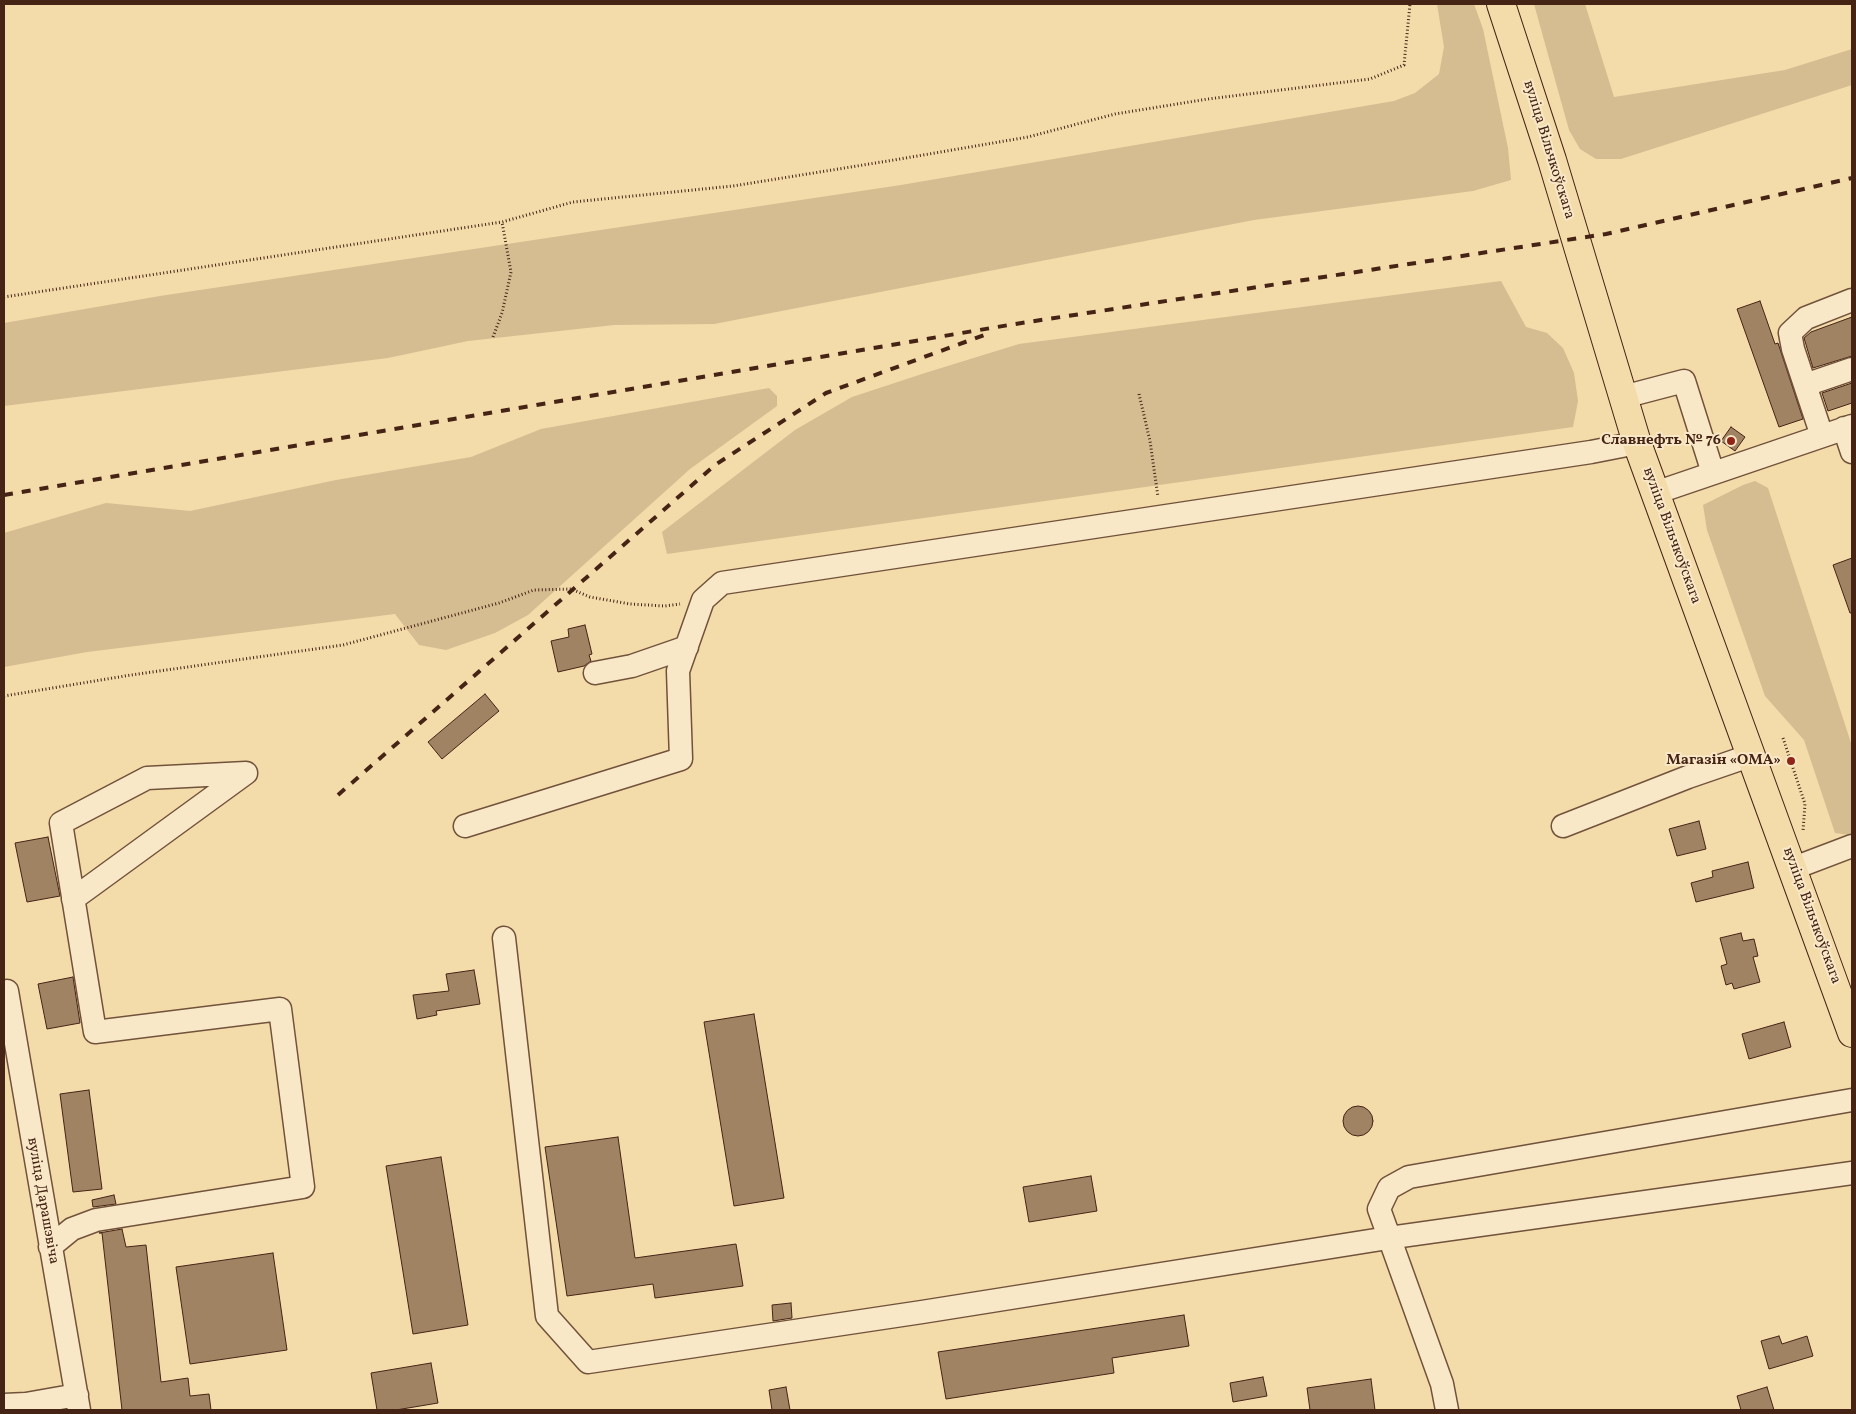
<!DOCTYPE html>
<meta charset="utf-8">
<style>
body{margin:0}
#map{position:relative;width:1856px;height:1414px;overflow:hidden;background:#f4dbaa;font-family:Vollkorn,serif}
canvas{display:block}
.frame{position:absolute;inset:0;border:5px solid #452416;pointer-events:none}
</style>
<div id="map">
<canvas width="1856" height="1414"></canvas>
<div class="frame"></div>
</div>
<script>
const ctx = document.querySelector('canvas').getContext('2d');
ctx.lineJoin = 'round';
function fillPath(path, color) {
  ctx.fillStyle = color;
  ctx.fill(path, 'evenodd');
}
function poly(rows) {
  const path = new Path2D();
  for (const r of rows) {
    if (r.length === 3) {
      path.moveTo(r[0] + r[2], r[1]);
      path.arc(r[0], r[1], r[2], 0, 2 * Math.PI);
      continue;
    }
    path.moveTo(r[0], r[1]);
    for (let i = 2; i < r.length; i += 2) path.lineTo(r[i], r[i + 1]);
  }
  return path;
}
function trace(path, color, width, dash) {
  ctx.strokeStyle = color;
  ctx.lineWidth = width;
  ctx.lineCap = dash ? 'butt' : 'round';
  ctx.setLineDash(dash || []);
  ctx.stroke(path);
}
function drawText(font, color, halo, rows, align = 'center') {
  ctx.font = font + ' Vollkorn,serif';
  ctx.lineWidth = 4;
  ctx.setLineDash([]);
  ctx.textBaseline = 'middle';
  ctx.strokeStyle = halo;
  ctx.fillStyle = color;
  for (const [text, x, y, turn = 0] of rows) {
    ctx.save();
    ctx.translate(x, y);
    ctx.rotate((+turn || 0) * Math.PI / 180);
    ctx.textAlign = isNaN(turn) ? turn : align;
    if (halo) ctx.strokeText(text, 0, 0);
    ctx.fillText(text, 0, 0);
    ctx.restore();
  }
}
fillPath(poly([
 [1437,4,1474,4,1483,29,1508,148,1511,180,1473,191,1254,220,714,324,614,325,468,341,388,358,4,406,4,323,160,296,901,185,1394,101,1415,93,1439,74,1444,47],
 [1534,4,1585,4,1614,97,1785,70,1852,49,1852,85,1621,159,1596,159,1580,149,1569,130],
 [1501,281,1526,327,1547,333,1563,348,1574,373,1578,401,1573,427,667,554,662,532,795,430,852,397,925,373,1019,344],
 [769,388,777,396,777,406,690,469,528,615,495,633,446,650,419,645,395,614,87,652,4,667,4,533,106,503,190,511,336,480,471,457,541,429],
 [1755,481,1768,488,1852,746,1852,834,1849,835,1835,833,1804,740,1765,696,1707,530,1703,505,1743,485]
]), '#d6bc91');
const building = poly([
 [1760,301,1775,344,1778,343,1803,419,1779,427,1737,309,1760,301],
 [1852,317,1852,356,1813,368,1804,338,1811,332,1852,317],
 [1852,383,1852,403,1828,411,1822,393,1852,383],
 [1731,427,1745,437,1735,451,1721,441,1731,427],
 [1852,558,1852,613,1850,613,1833,565,1852,558],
 [585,625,592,654,589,655,591,661,584,666,558,672,551,641,569,637,568,629,585,625],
 [485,694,499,711,442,759,428,742,485,694],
 [1699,821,1706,849,1677,856,1669,829,1699,821],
 [48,837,60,896,27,902,15,843,48,837],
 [1748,862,1754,888,1696,902,1691,883,1713,877,1712,871,1748,862],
 [1741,933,1743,941,1754,939,1758,956,1753,957,1760,982,1734,989,1732,983,1726,985,1721,966,1727,964,1720,938,1741,933],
 [474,970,480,1004,436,1011,437,1015,417,1019,413,995,449,991,446,974,474,970],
 [73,977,80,1023,47,1029,38,984,73,977],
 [754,1014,784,1198,734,1206,704,1022,754,1014],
 [1784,1022,1791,1047,1749,1059,1742,1034,1784,1022],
 [89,1090,102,1189,73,1192,60,1094,89,1090],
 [1358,1121,15],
 [618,1137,635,1258,736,1244,743,1286,655,1298,653,1284,567,1296,545,1147,618,1137],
 [441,1157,468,1325,413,1334,386,1166,441,1157],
 [1091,1176,1097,1211,1029,1222,1023,1187,1091,1176],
 [114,1195,116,1204,93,1207,92,1200,114,1195],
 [122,1229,126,1247,146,1245,161,1382,188,1378,190,1396,209,1394,211,1410,122,1410,102,1233,99,1233,122,1229],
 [273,1253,287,1350,190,1364,176,1267,273,1253],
 [791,1303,792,1318,773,1321,772,1305,791,1303],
 [1184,1315,1189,1346,1112,1358,1114,1373,946,1399,938,1352,1184,1315],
 [1779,1336,1782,1344,1807,1336,1813,1356,1769,1369,1761,1341,1779,1336],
 [431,1363,438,1403,396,1410,377,1410,371,1373,431,1363],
 [1263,1377,1267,1396,1233,1402,1230,1383,1263,1377],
 [1371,1379,1375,1410,1310,1410,1307,1388,1371,1379],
 [786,1387,790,1410,772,1410,769,1390,786,1387],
 [1767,1387,1774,1410,1741,1410,1737,1396,1767,1387]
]);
fillPath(building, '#a08363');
trace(building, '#452416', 1);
const minor = poly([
 [1805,385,1852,369],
 [1623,397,1684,381,1713,473],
 [1844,428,1852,452],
 [1822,436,1793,349,1790,333,1806,318,1852,300],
 [1655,493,1852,426],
 [595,673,632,666,687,647],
 [465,826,681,759,678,671,703,600,722,583,1591,452,1637,443],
 [1563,826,1688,777,1752,755],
 [1794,868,1852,846],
 [504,938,547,1316,588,1362,922,1312,1388,1238,1852,1173],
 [7,991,79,1410],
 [50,1247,72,1229,96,1220,303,1187,280,1009,95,1032,61,823,147,778,246,773,73,899],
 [4,1405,26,1404,77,1395],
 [1447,1410,1442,1384,1379,1209,1389,1188,1409,1177,1852,1100]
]);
const major = poly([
 [1501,4,1552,160,1637,443,1852,1033]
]);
trace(minor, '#71523b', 25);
trace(major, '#452416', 30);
trace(poly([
 [4,297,502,222,573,202,733,186,894,160,1028,137,1115,114,1208,99,1370,79,1404,65,1410,4],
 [493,337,502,313,511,272,502,222],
 [1139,394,1150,441,1158,497],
 [4,696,131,675,343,645,499,603,534,590,571,589,590,597,630,604,665,606,680,604],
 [1783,738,1805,804,1803,831]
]), '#452416', 3, [1, 2.5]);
trace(minor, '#f8e8c8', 22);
trace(major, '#f4dbaa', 28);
trace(poly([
 [4,495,1015,324,1606,234,1852,178],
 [338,795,715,465,826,393,987,334]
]), '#452416', 4, [9, 9]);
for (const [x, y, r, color] of [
 [1731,441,5,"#8f2418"],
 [1791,761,5,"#8f2418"]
]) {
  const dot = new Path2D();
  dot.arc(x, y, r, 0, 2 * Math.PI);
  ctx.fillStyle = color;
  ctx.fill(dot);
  trace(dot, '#f8e8c8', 2);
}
drawText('15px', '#452416', '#f8e8c8', [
 ["вуліца Вільчкоўскага",1548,150,73],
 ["вуліца Вільчкоўскага",1671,536,70],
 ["вуліца Вільчкоўскага",1811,916,70],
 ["вуліца Дарашэвіча",42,1201,80]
]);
drawText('bold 15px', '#452416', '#f8e8c8', [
 ["Славнефть № 76",1721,441],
 ["Магазін «ОМА»",1781,761]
], 'right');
</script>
